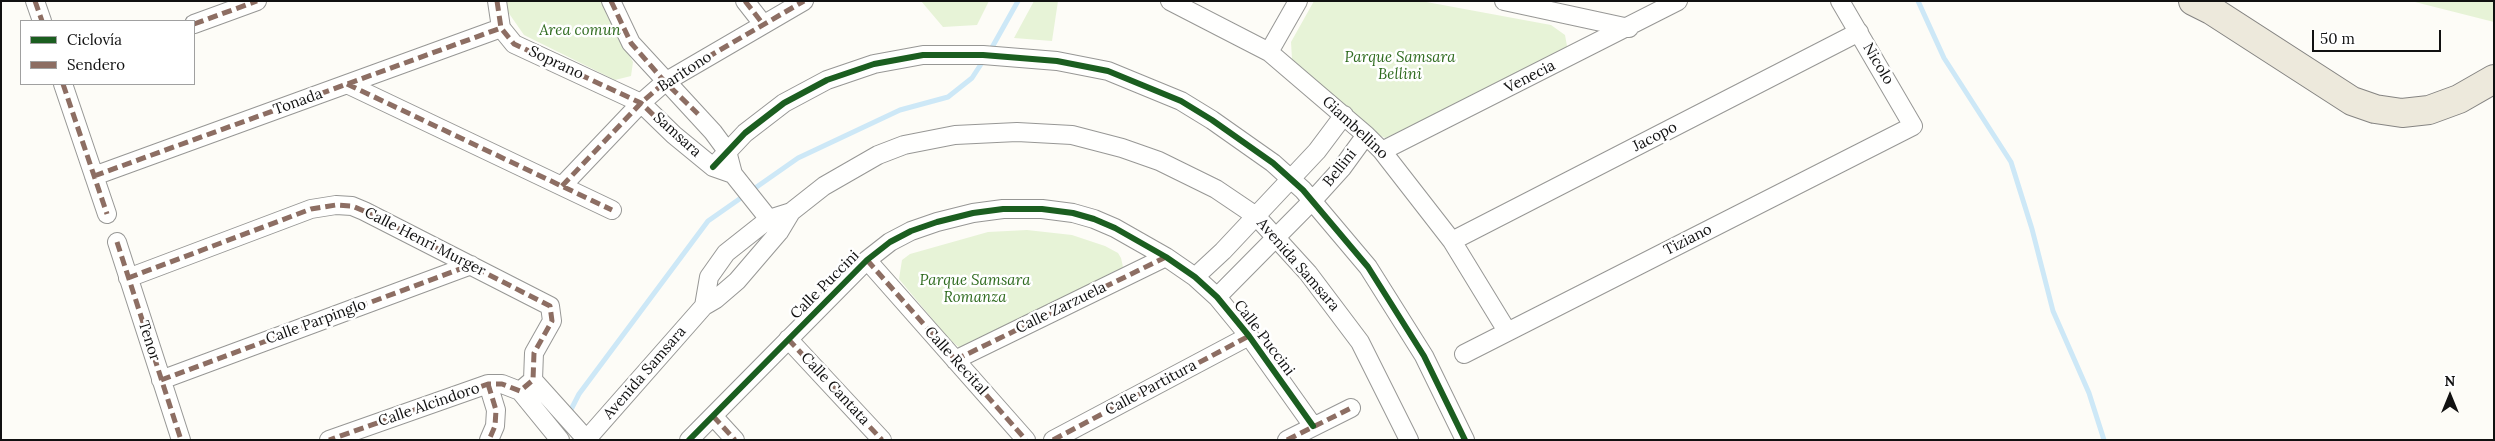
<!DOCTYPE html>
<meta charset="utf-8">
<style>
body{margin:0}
#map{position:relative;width:2495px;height:441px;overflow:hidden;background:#fdfcf7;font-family:Lora,serif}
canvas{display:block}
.frame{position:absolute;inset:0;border:2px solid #111;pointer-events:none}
.legend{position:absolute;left:20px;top:20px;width:175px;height:65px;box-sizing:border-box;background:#fff;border:1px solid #a0a0a0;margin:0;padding:6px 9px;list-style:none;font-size:15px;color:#111}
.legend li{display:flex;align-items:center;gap:10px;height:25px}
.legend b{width:25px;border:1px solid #a0a0a0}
.north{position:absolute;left:2425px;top:371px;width:50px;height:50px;-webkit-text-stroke:4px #fff;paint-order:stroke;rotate:0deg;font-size:14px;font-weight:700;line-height:20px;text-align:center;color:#111}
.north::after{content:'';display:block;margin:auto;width:18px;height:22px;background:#111;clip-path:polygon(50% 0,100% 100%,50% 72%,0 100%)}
.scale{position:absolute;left:2312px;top:30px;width:129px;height:22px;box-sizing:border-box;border:2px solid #111;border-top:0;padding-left:6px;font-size:15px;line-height:18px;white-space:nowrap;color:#111;-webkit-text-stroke:4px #fff;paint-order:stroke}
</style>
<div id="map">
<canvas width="2495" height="441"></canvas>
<div class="frame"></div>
<ul class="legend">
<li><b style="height:6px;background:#1b5e20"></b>Ciclovía</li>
<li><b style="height:6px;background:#8d6e63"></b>Sendero</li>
</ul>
<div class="north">N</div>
<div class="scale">50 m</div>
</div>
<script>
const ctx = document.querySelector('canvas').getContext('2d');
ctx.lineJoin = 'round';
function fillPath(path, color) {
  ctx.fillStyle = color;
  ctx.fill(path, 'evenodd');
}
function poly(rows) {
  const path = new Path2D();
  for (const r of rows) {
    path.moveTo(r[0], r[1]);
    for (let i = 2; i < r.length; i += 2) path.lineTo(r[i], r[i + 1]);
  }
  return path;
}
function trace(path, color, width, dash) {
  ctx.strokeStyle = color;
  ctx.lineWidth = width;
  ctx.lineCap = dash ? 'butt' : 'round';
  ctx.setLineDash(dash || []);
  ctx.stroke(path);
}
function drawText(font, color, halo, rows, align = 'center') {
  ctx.font = font + ' Lora,serif';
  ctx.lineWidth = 5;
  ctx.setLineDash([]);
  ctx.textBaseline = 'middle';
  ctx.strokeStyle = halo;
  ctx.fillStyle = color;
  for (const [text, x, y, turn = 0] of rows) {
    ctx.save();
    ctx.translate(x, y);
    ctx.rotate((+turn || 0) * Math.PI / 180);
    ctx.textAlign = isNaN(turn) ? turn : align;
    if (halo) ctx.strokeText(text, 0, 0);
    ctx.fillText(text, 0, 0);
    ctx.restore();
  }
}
fillPath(poly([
 [507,1,603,1,607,16,633,62,631,76,615,80,524,35,508,12],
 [921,1,989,1,977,25,943,27],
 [1034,1,1058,1,1052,41,1014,38],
 [1314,1,1421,1,1551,25,1565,35,1567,46,1566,52,1388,139,1378,135,1292,59,1291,42],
 [2411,1,2494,1,2494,22],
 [1027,230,1072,235,1105,246,1118,253,1121,258,1123,267,1120,274,961,349,949,339,899,279,902,260,910,254,988,232]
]), '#e7f3d7');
trace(poly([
 [1918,1,1944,58,2011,162,2032,229,2053,311,2089,393,2104,440],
 [990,51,1018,1],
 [559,433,579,394,708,221,798,158,900,110,948,97,972,78,985,58]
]), '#cde8f7', 5);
const street = poly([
 [35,1,42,21],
 [497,1,501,28,514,44,641,103,674,135,713,167,733,174],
 [611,1,631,43,713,132,727,151,733,174,776,228],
 [745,1,763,24],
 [1170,1,1269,52,1366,135,1382,151,1452,241,1507,331],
 [1504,1,1629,28],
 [194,24,257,1],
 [1269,52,1298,1],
 [63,84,107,214],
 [347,84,612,210],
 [1382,151,1678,1],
 [713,167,745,133,784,103,827,80,874,64,923,55,983,55,1057,61,1108,71,1181,101,1212,120,1273,163,1303,190,1368,267,1424,356,1465,440],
 [94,176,501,28],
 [562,186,641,103,665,82,804,1],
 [1452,241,1859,32],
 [117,242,181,440],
 [867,260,1026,440],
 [1195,277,1223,251,1317,151,1344,115],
 [128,278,311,209,336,205,352,206,364,211,550,306,552,321,534,353,533,380,520,391,502,384,488,384,329,440],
 [1217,297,1313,200,1342,168,1366,135],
 [704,306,709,277,726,253,769,219,791,212,824,186,878,155,904,145,955,135,1017,132,1072,135,1122,148,1159,161,1216,189,1256,216,1308,273,1360,342,1409,440],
 [788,339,882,440],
 [1464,354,1913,126,1840,1],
 [955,360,1166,257],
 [161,380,471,265],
 [533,380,587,440],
 [488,384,496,410,495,426,489,440],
 [520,391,560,440],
 [713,416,735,440],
 [586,440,704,306,716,299,737,281,779,232,791,212],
 [689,440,867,260,890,242,911,231,937,222,973,213,1003,209,1042,209,1073,213,1094,219,1115,228,1166,257,1195,277,1217,297,1249,336,1313,426],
 [1053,440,1249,336],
 [1287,440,1351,408]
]);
const primary = poly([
 [2193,1,2211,10,2352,101,2375,109,2402,113,2429,110,2459,99,2494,79]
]);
trace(street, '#979795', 20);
trace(primary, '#858482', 30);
trace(street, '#fffffe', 18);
trace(primary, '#ede9dc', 28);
trace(poly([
 [35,1,42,21],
 [497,1,501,28,514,44,641,103,674,135],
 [611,1,631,43,665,82,698,114],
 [745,1,763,24],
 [194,24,257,1],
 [63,84,107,214],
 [347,84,612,210],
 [94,176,501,28],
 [562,186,641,103,665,82,804,1],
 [117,242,181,440],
 [867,260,1026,440],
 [128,278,311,209,336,205,352,206,364,211,550,306,552,321,534,353,533,380,520,391,502,384,488,384,329,440],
 [788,339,882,440],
 [955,360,1166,257],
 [161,380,471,265],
 [488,384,496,410,495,426,489,440],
 [713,416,735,440],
 [1053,440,1249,336],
 [1287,440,1351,408]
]), '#8d6e63', 5, [10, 5]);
trace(poly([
 [713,167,745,133,784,103,827,80,874,64,923,55,983,55,1057,61,1108,71,1181,101,1212,120,1273,163,1303,190,1368,267,1424,356,1465,440],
 [689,440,867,260,890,242,911,231,937,222,973,213,1003,209,1042,209,1073,213,1094,219,1115,228,1166,257,1195,277,1217,297,1249,336,1313,426]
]), '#1b5e20', 6);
drawText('italic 15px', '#2f6b1f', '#fff', [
 ["Area comun",580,31],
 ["Parque Samsara",1400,58],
 ["Bellini",1400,75],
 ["Parque Samsara",975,281],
 ["Romanza",975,298]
]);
drawText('15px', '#111', '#fff', [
 ["Soprano",556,63,25],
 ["Nicolo",1878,64,59],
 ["Baritono",685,72,-33],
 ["Venecia",1530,77,-27],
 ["Tonada",298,102,-20],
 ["Giambellino",1355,128,43],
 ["Samsara",677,135,42],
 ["Jacopo",1655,137,-27],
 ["Bellini",1340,168,-51],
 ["Tiziano",1688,240,-27],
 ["Calle Henri Murger",425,242,27],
 ["Avenida Samsara",1298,265,49],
 ["Calle Puccini",825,285,-45],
 ["Calle Zarzuela",1061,308,-26],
 ["Calle Parpinglo",316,322,-20],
 ["Calle Puccini",1264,338,53],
 ["Tenor",149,341,72],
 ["Calle Recital",956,361,48],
 ["Avenida Samsara",645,373,-49],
 ["Calle Partitura",1151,388,-28],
 ["Calle Cantata",835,389,47],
 ["Calle Alcindoro",429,405,-19]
]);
</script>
